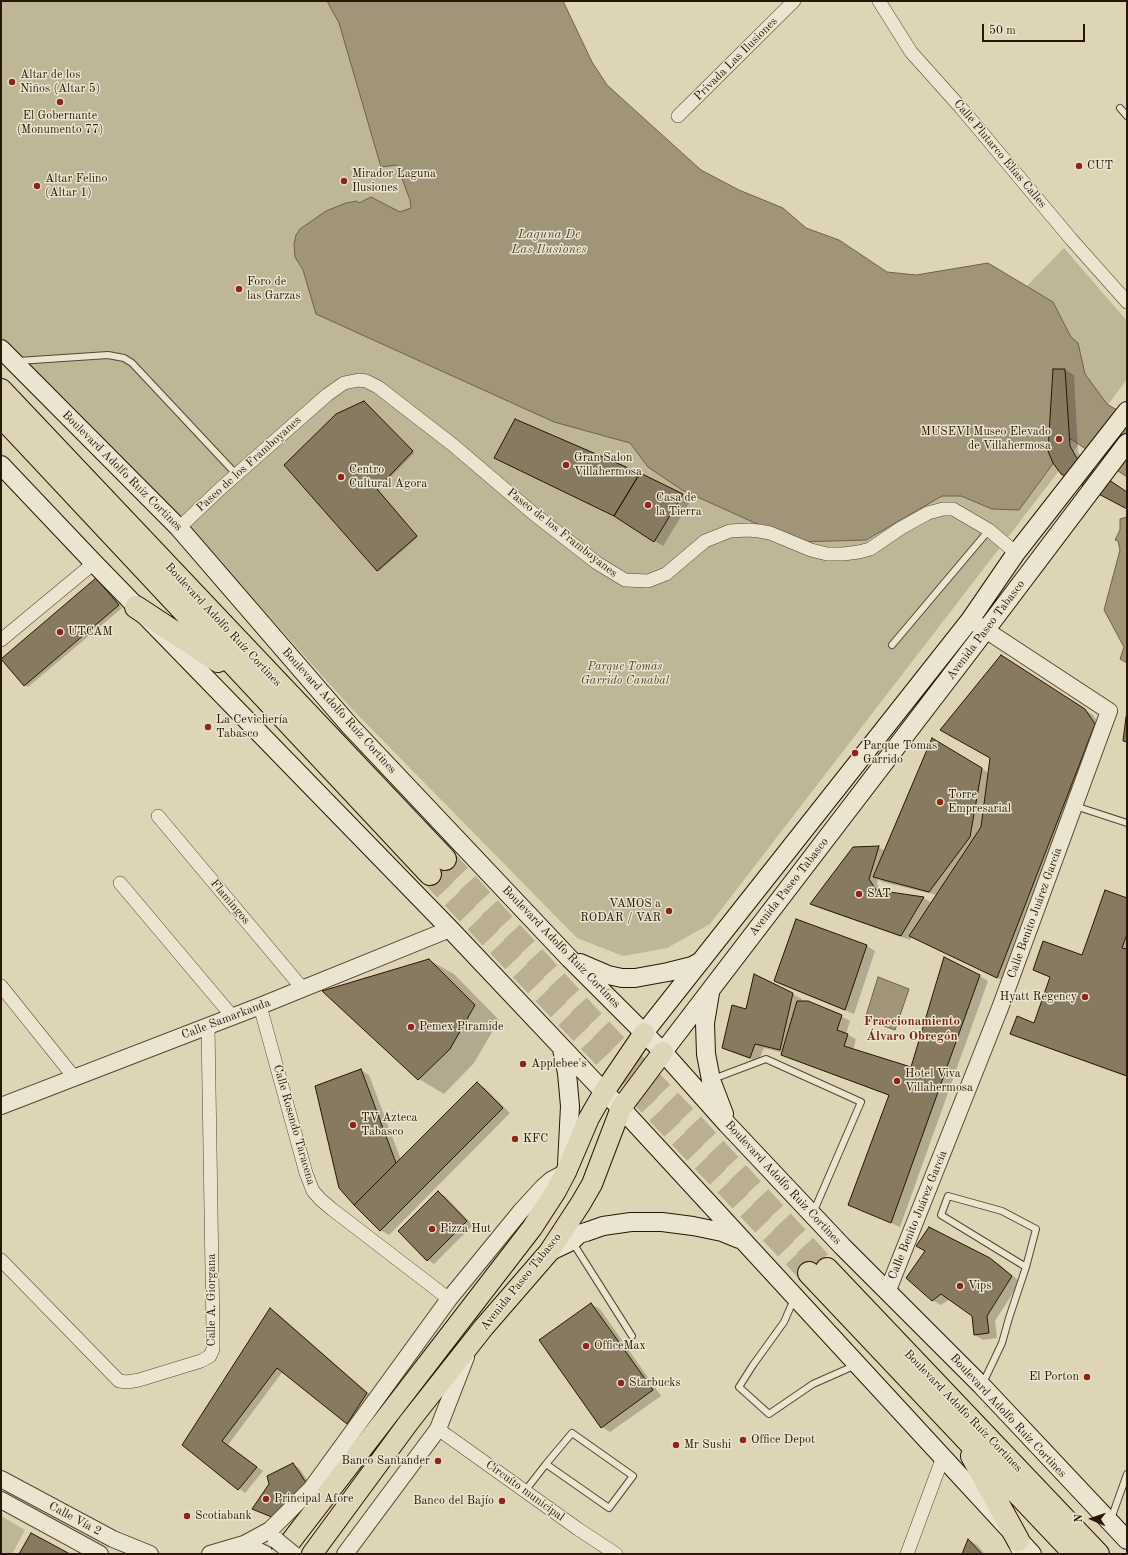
<!DOCTYPE html>
<meta charset="utf-8">
<style>
body{margin:0}
#map{position:relative;width:1128px;height:1555px;overflow:hidden;background:#ded5b6;font-family:"Old Standard TT",serif}
canvas{display:block}
.frame{position:absolute;inset:0;border:2px solid #281702;pointer-events:none}
.north{position:absolute;left:1072px;top:1499px;width:40px;height:40px;-webkit-text-stroke:3px #eae4d0;paint-order:stroke;rotate:272deg;font-size:11px;font-weight:700;line-height:16px;text-align:center;color:#281702}
.north::after{content:'';display:block;margin:auto;width:14px;height:18px;background:#281702;clip-path:polygon(50% 0,100% 100%,50% 72%,0 100%)}
.scale{position:absolute;left:982px;top:24px;width:103px;height:18px;box-sizing:border-box;border:2px solid #281702;border-top:0;padding-left:5px;font-size:12px;line-height:14px;white-space:nowrap;color:#281702;-webkit-text-stroke:3px #eae4d0;paint-order:stroke}
</style>
<div id="map">
<canvas width="1128" height="1555"></canvas>
<div class="frame"></div>
<div class="north">N</div>
<div class="scale">50 m</div>
</div>
<script>
const ctx = document.querySelector('canvas').getContext('2d');
ctx.lineJoin = 'round';
function fillPath(path, color) {
  ctx.fillStyle = color;
  ctx.fill(path, 'evenodd');
}
function poly(rows) {
  const path = new Path2D();
  for (const r of rows) {
    path.moveTo(r[0], r[1]);
    for (let i = 2; i < r.length; i += 2) path.lineTo(r[i], r[i + 1]);
  }
  return path;
}
function trace(path, color, width, dash) {
  ctx.strokeStyle = color;
  ctx.lineWidth = width;
  ctx.lineCap = dash ? 'butt' : 'round';
  ctx.setLineDash(dash || []);
  ctx.stroke(path);
}
function drawText(font, color, halo, rows, align = 'center') {
  ctx.font = font + ' "Old Standard TT",serif';
  ctx.lineWidth = 3;
  ctx.setLineDash([]);
  ctx.textBaseline = 'middle';
  ctx.strokeStyle = halo;
  ctx.fillStyle = color;
  for (const [text, x, y, turn = 0] of rows) {
    ctx.save();
    ctx.translate(x, y);
    ctx.rotate((+turn || 0) * Math.PI / 180);
    ctx.textAlign = isNaN(turn) ? turn : align;
    if (halo) ctx.strokeText(text, 0, 0);
    ctx.fillText(text, 0, 0);
    ctx.restore();
  }
}
fillPath(poly([
 [1,1,335,1,406,170,417,206,402,213,294,244,301,268,315,282,1020,293,1064,248,1127,321,1127,379,1055,476,710,924,667,948,623,956,577,938,352,709,196,535,1,348],
 [1,1516,25,1530,12,1554,1,1554]
]), '#bfb597');
const water = poly([
 [327,1,563,1,592,62,607,85,701,170,739,190,783,208,806,228,839,240,887,272,916,275,988,263,1053,302,1071,337,1078,343,1085,374,1107,404,1117,410,1127,410,1127,477,1071,439,1019,510,992,509,961,496,942,496,866,540,797,542,682,490,648,467,630,443,554,422,316,314,303,270,295,257,294,244,296,235,300,229,326,211,346,203,357,201,359,203,371,197,400,212,411,208,410,200,397,165,381,167,339,23,327,1],
 [1127,517,1127,663,1120,659,1124,647,1104,610,1120,550,1118,541,1115,540,1120,530,1120,519,1127,517],
 [878,977,909,989,895,1030,865,1019,878,977]
]);
fillPath(water, '#a09479');
trace(water, '#706249', 1);
fillPath(poly([
 [1065,370,1074,375,1078,452,1085,463,1127,493,1127,508,1061,473],
 [366,403,414,453,378,490,418,537,379,571,377,570],
 [640,474,691,500,663,546,620,519],
 [96,579,100,581,122,608,28,687,25,685],
 [1009,661,1093,715,1103,730,1006,982,912,936,910,940,819,908,811,904,878,847,885,851,933,739,989,773],
 [878,879,882,882,937,895,932,903,924,898,882,892,877,884],
 [1127,899,1127,1077,1020,1038,1011,1034,1035,1024,1051,978,1034,970,1083,956],
 [796,920,867,946,875,951,854,1014,784,986,775,981],
 [429,960,454,974,499,1020,474,1063,444,1094,419,1079,324,992],
 [755,976,793,994,802,999,801,1002,841,1016,850,1021,846,1034,856,1039,853,1050,912,1069,980,976,988,981,900,1227,849,1204,890,1096,791,1059,782,1055,783,1053,764,1048,758,1062,732,1052,723,1048,747,1010],
 [361,1070,369,1075,401,1160,477,1083,485,1088,510,1113,389,1235,380,1230],
 [438,1193,445,1196,473,1225,434,1264,428,1260,399,1231],
 [926,1251,990,1259,999,1264,1020,1282,995,1321,997,1338,983,1340,975,1335,973,1315,950,1299,941,1305,932,1300],
 [591,1304,600,1309,661,1396,610,1432,602,1427],
 [271,1309,277,1313,373,1397,353,1427,283,1371,228,1445,263,1471,245,1493,183,1444],
 [293,1465,299,1468,315,1491,285,1523,254,1509],
 [969,1540,977,1545,985,1554,963,1554]
]), '#0003');
const building = poly([
 [1053,369,1065,369,1070,446,1076,457,1081,461,1127,492,1127,509,1061,474,1053,463,1048,451,1053,369],
 [364,401,413,451,377,489,417,536,377,571,284,465,336,414,364,401],
 [515,419,640,473,614,516,494,458,515,419],
 [640,473,683,494,654,542,614,516,640,473],
 [96,578,119,605,24,686,1,659,96,578],
 [1001,655,1085,709,1095,724,997,978,909,936,981,827,990,758,940,730,1001,655],
 [1126,717,1127,717,1127,742,1123,741,1126,717],
 [932,738,982,768,970,837,929,892,873,877,932,738],
 [879,846,869,879,876,890,924,897,901,936,810,904,853,847,879,846],
 [1105,890,1127,898,1127,934,1122,948,1127,949,1127,1076,1010,1034,1017,1016,1034,1023,1050,977,1033,970,1043,941,1082,955,1105,890],
 [796,919,867,945,845,1010,774,981,796,919],
 [944,957,980,975,891,1223,848,1205,889,1095,781,1055,797,1001,808,1001,842,1015,837,1030,848,1034,844,1046,911,1067,944,957],
 [429,959,475,1005,450,1049,418,1080,322,991,429,959],
 [754,974,793,993,780,1050,755,1044,750,1058,722,1048,732,1005,746,1009,754,974],
 [361,1069,396,1163,354,1205,339,1188,315,1086,361,1069],
 [477,1082,503,1108,380,1231,354,1205,477,1082],
 [438,1191,467,1221,427,1261,398,1231,438,1191],
 [929,1227,990,1258,1012,1276,987,1316,989,1333,974,1335,972,1316,941,1294,932,1301,906,1278,925,1251,916,1246,929,1227],
 [591,1303,653,1390,601,1428,539,1340,591,1303],
 [270,1308,367,1393,347,1424,277,1368,222,1441,257,1467,238,1490,182,1445,270,1308],
 [293,1463,309,1487,279,1520,252,1509,269,1484,267,1476,293,1463],
 [31,1533,70,1554,19,1554,31,1533],
 [968,1539,982,1554,962,1554,968,1539]
]);
fillPath(building, '#877a60');
trace(building, '#281702', 1);
trace(poly([
 [445,859,597,1025,693,1124,827,1269],
 [430,874,809,1273]
]), '#baaf92', 22, [22, 11]);
const service = poly([
 [1120,108,1127,116],
 [18,361,108,355,124,358,132,363,236,474],
 [892,645,989,530],
 [1075,806,1127,823],
 [713,1079,766,1059,861,1102,813,1213],
 [573,1243,632,1336],
 [794,1299,784,1322,753,1365,739,1387,769,1414,813,1384,856,1365],
 [983,1383,1002,1343,1009,1318,1026,1267,1036,1229,1002,1211,948,1196,941,1215,1026,1267],
 [525,1491,546,1464,572,1433,633,1476,609,1508,546,1464],
 [1111,1519,1127,1474],
 [1011,1543,1016,1554]
]);
const minor = poly([
 [879,1,911,52,962,109,1071,239,1127,302],
 [678,116,794,1],
 [179,528,220,489,327,395,344,383,359,380,366,381,378,387,453,445,534,514,597,563,625,580,648,581,666,574,705,541,730,531,748,530,759,531,770,533,811,550,827,554,843,554,859,552,870,549,901,528,928,513,943,509,953,509,989,530,1016,553],
 [1,640,94,563],
 [158,816,303,989],
 [120,883,232,1016],
 [1,986,74,1077],
 [260,1006,306,1173,313,1191,321,1200,333,1210,449,1299],
 [1,1260,119,1381,127,1382,139,1380,201,1361,210,1356,213,1349,213,1332,208,1026],
 [438,1429,578,1529,616,1554],
 [907,1554,943,1457]
]);
const tertiary = poly([
 [1,1106,260,1006,450,929],
 [888,1290,1000,1008,1109,711,975,623],
 [1,1479,113,1539,150,1554],
 [1,1500,100,1554],
 [210,1554,244,1544,265,1554],
 [226,1554,270,1530,311,1489,449,1299,521,1211,543,1187,551,1180,566,1172],
 [345,1554,438,1429,466,1357]
]);
const secondary = poly([
 [1,349,179,528,350,726,570,959,663,1052,727,1124,842,1246,982,1386,1127,1540],
 [1,465,94,563,450,929,604,1092,621,1108,1032,1554],
 [580,963,608,975,622,978,635,978,668,972,692,966,701,961],
 [710,993,705,1023,706,1054,711,1080,724,1114],
 [644,1033,970,620,1016,553,1127,411],
 [562,1049,567,1073,570,1106,567,1165],
 [663,1052,985,631,1127,443],
 [549,1252,572,1241,579,1234,586,1232,603,1226,631,1222,662,1222,693,1226,722,1232,739,1239]
]);
const primary = poly([
 [281,1554,532,1228,556,1191,566,1172,589,1118,604,1092,644,1033],
 [312,1554,409,1422,484,1327,549,1252,581,1203,592,1184,621,1108,663,1052]
]);
const trunk = poly([
 [1,390,445,859],
 [1,416,430,874],
 [136,607,218,661],
 [827,1269,1098,1554],
 [809,1273,1075,1554],
 [972,1456,1018,1540]
]);
trace(service, '#56462f', 8);
trace(minor, '#56462f', 14);
trace(tertiary, '#56462f', 18);
trace(secondary, '#281702', 20);
trace(primary, '#281702', 22);
trace(trunk, '#281702', 24);
trace(service, '#eae4d0', 6);
trace(minor, '#eae4d0', 13);
trace(tertiary, '#eae4d0', 16);
trace(secondary, '#eae4d0', 18);
trace(primary, '#ded5b6', 20);
trace(trunk, '#ded5b6', 22);
const tertiaryBridge = poly([
 [276,1540,293,1554]
]);
trace(tertiaryBridge, '#56462f', 18, []);
trace(tertiaryBridge, '#eae4d0', 16);
for (const [x, y, r, color] of [
 [12,82,4,"#8f2418"],
 [60,102,4,"#8f2418"],
 [1079,166,4,"#8f2418"],
 [344,181,4,"#8f2418"],
 [37,186,4,"#8f2418"],
 [239,289,4,"#8f2418"],
 [1059,439,4,"#8f2418"],
 [566,465,4,"#8f2418"],
 [341,477,4,"#8f2418"],
 [648,505,4,"#8f2418"],
 [60,632,4,"#8f2418"],
 [208,727,4,"#8f2418"],
 [855,753,4,"#8f2418"],
 [940,802,4,"#8f2418"],
 [859,894,4,"#8f2418"],
 [669,911,4,"#8f2418"],
 [1085,997,4,"#8f2418"],
 [411,1027,4,"#8f2418"],
 [523,1064,4,"#8f2418"],
 [897,1081,4,"#8f2418"],
 [353,1125,4,"#8f2418"],
 [515,1139,4,"#8f2418"],
 [432,1229,4,"#8f2418"],
 [960,1286,4,"#8f2418"],
 [586,1346,4,"#8f2418"],
 [1087,1377,4,"#8f2418"],
 [621,1383,4,"#8f2418"],
 [743,1440,4,"#8f2418"],
 [676,1445,4,"#8f2418"],
 [438,1461,4,"#8f2418"],
 [266,1499,4,"#8f2418"],
 [502,1501,4,"#8f2418"],
 [187,1516,4,"#8f2418"]
]) {
  const dot = new Path2D();
  dot.arc(x, y, r, 0, 2 * Math.PI);
  ctx.fillStyle = color;
  ctx.fill(dot);
  trace(dot, '#eae4d0', 1.5);
}
drawText('12px', '#281702', '#eae4d0', [
 ["Privada Las Ilusiones",736,59,-45],
 ["Calle Plutarco Elías Calles",1000,154,50],
 ["Paseo de los Framboyanes",249,464,-42],
 ["Boulevard Adolfo Ruiz Cortines",122,471,45],
 ["Paseo de los Framboyanes",562,533,38],
 ["Boulevard Adolfo Ruíz Cortines",223,625,47],
 ["Avenida Paseo Tabasco",986,630,-53],
 ["Boulevard Adolfo Ruiz Cortines",339,711,48],
 ["Avenida Paseo Tabasco",789,887,-52],
 ["Flamingos",230,902,50],
 ["Calle Benito Juárez García",1035,913,-70],
 ["Boulevard Adolfo Ruiz Cortines",561,947,46],
 ["Calle Samarkanda",226,1019,-21],
 ["Calle Rosendo Taracena",294,1125,74],
 ["Boulevard Adolfo Ruiz Cortines",783,1183,47],
 ["Calle Benito Juárez García",918,1215,-68],
 ["Avenida Paseo Tabasco",521,1282,-51],
 ["Calle A. Giorgana",212,1300,-90],
 ["Boulevard Adolfo Ruíz Cortines",963,1411,46],
 ["Boulevard Adolfo Ruiz Cortines",1008,1416,47],
 ["Circuíto municipal",525,1491,36],
 ["Calle Vía 2",75,1519,28]
]);
drawText('12px', '#281702', '#eae4d0', [
 ["Altar de los",20,75],
 ["Niños (Altar 5)",20,89],
 ["El Gobernante",60,116,"center"],
 ["(Monumento 77)",60,130,"center"],
 ["CUT",1087,166],
 ["Mirador Laguna",352,174],
 ["Ilusiones",352,188],
 ["Altar Felino",45,179],
 ["(Altar 1)",45,193],
 ["Foro de",247,282],
 ["las Garzas",247,296],
 ["MUSEVI Museo Elevado",1051,432,"right"],
 ["de Villahermosa",1051,446,"right"],
 ["Gran Salon",574,458],
 ["Villahermosa",574,472],
 ["Centro",349,470],
 ["Cultural Agora",349,484],
 ["Casa de",656,498],
 ["la Tierra",656,512],
 ["UTCAM",68,632],
 ["La Cevichería",216,720],
 ["Tabasco",216,734],
 ["Parque Tomas",863,746],
 ["Garrido",863,760],
 ["Torre",948,795],
 ["Empresarial",948,809],
 ["SAT",867,894],
 ["VAMOS a",661,904,"right"],
 ["RODAR / VAR",661,918,"right"],
 ["Hyatt Regency",1077,997,"right"],
 ["Pemex Piramide",419,1027],
 ["Applebee's",531,1064],
 ["Hotel Viva",905,1074],
 ["Villahermosa",905,1088],
 ["TV Azteca",361,1118],
 ["Tabasco",361,1132],
 ["KFC",523,1139],
 ["Pizza Hut",440,1229],
 ["Vips",968,1286],
 ["OfficeMax",594,1346],
 ["El Porton",1079,1377,"right"],
 ["Starbucks",629,1383],
 ["Office Depot",751,1440],
 ["Mr Sushi",684,1445],
 ["Banco Santander",430,1461,"right"],
 ["Principal Afore",274,1499],
 ["Banco del Bajío",494,1501,"right"],
 ["Scotiabank",195,1516]
], 'left');
drawText('italic 12px', '#55462f', '#eae4d0', [
 ["Parque Tomás",625,667],
 ["Garrido Canabal",625,681]
]);
drawText('italic 13px', '#584932', '#eae4d0', [
 ["Laguna De",549,235],
 ["Las Ilusiones",549,250]
]);
drawText('bold 13px', '#7a1f14', '#eae4d0', [
 ["Fraccionamiento",912,1022],
 ["Álvaro Obregón",912,1037]
]);
</script>
